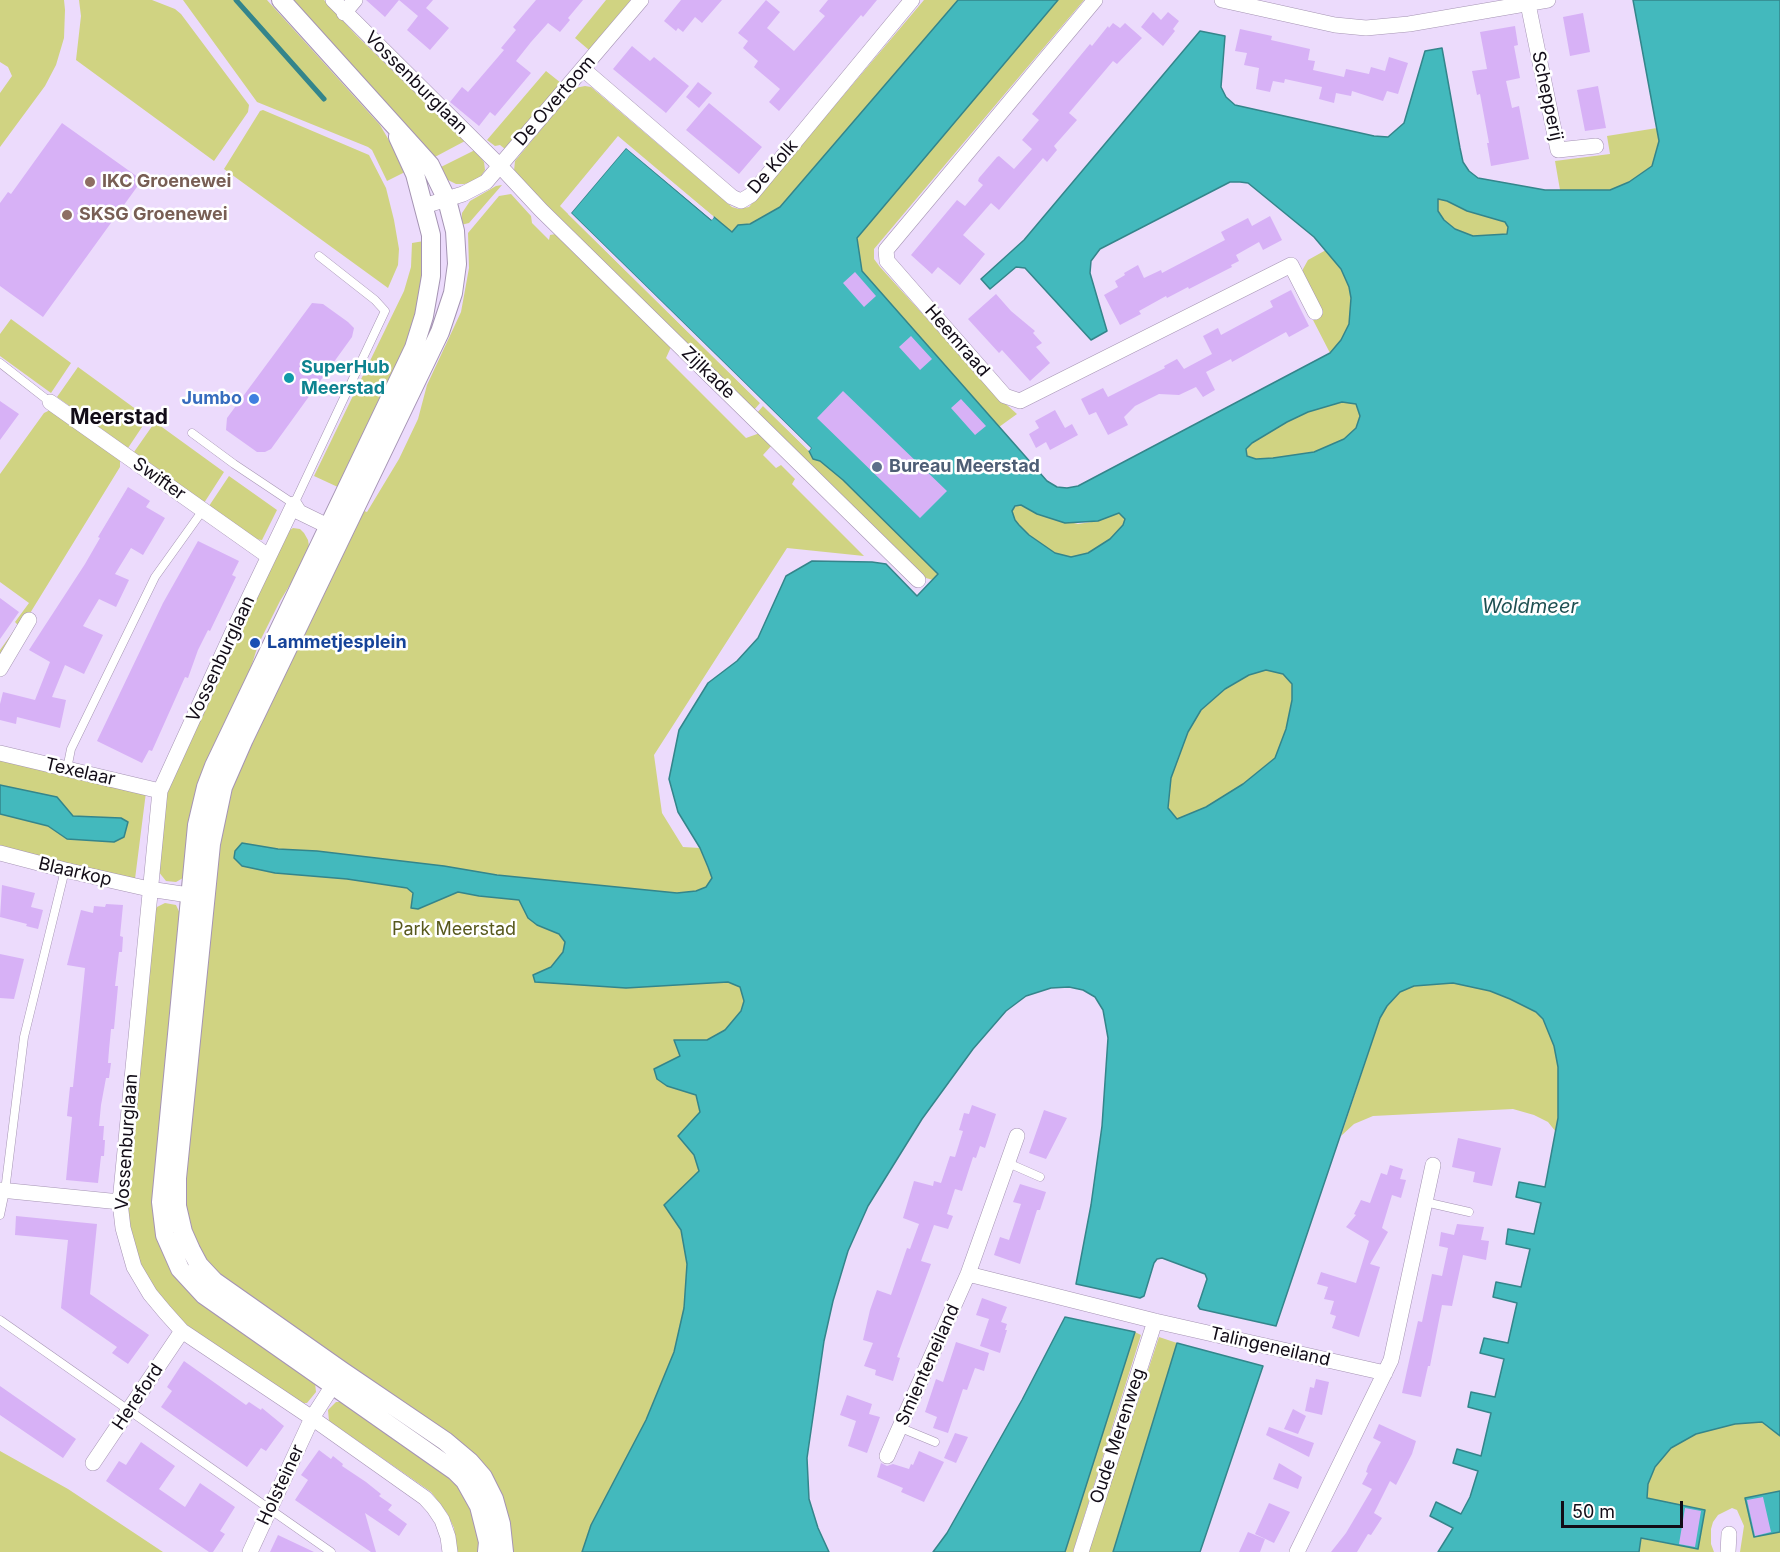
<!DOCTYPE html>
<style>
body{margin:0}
#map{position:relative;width:1780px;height:1552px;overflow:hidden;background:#ecdbfc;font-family:Inter,sans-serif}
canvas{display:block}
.scale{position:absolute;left:1561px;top:1501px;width:122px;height:27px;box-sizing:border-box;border:3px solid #120c17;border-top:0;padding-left:8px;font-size:18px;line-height:21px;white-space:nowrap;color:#120c17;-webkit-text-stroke:4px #fff;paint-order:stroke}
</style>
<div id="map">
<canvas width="1780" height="1552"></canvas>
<div class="scale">50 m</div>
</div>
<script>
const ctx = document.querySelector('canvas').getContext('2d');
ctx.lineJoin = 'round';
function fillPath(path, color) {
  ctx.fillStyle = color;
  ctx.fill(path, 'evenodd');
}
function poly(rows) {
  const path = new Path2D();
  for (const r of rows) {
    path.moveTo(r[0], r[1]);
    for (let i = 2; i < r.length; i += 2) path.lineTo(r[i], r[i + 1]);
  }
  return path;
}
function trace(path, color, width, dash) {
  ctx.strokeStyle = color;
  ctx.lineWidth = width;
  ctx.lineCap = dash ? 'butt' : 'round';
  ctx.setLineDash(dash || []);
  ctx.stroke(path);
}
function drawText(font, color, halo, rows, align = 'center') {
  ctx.font = font + ' Inter,sans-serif';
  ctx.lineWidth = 5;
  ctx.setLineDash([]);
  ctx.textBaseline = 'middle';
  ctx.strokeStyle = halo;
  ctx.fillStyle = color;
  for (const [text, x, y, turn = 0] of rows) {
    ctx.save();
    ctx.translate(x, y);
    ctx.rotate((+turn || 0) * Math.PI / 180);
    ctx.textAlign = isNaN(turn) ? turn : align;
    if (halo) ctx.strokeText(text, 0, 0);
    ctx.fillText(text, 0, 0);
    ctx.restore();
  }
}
fillPath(poly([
 [0,0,64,0,65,10,64,38,56,65,45,86,0,147,0,93,12,76,8,67,0,62],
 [79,0,152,0,175,9,181,14,249,105,248,112,214,161,76,60,81,16],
 [183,0,267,0,380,125,407,171,387,181,372,150,368,147,257,102],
 [292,0,324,0,356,35,465,141,433,158],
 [606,0,631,0,589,50,575,38],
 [924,0,958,0,780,207,750,224,738,225,732,232,618,136,560,206,760,403,754,410,520,179,514,171,515,161,575,88,585,86,591,87,732,207,739,209,749,207],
 [1058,0,1084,0,874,249,874,259,880,267,998,397,1017,414,999,427,862,271,857,238],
 [546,71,561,83,505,149,500,145,495,146,487,140],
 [263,110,369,155,386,188,394,220,399,249,398,265,388,288,224,169,260,111],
 [1657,128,1659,141,1652,166,1629,182,1610,190,1560,190,1555,161,1610,154,1607,136],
 [475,150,484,162,485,170,481,176,474,182,464,184,456,184,448,180,439,168],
 [502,185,469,223,461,225,462,213,470,201,496,186],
 [511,194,531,216,532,223,549,240,550,235,556,234,671,347,666,358,746,438,760,433,772,445,763,455,776,468,781,465,795,479,792,484,864,556,787,548,654,755,662,813,683,847,700,848,712,878,706,887,707,983,728,982,740,987,744,1001,741,1011,725,1030,707,1040,674,1040,680,1056,667,1086,696,1095,700,1113,678,1136,694,1155,699,1171,665,1205,681,1230,687,1264,684,1308,674,1352,646,1420,591,1525,582,1552,511,1552,497,1492,224,1281,199,1254,184,1206,184,1181,218,840,226,799,361,510,367,512,399,459,418,419,427,385,461,312,469,268,468,233,499,196],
 [1438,199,1447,201,1467,211,1505,222,1508,227,1507,234,1473,236,1455,229,1444,220,1438,211],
 [424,241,424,272,413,332,340,488,314,476,404,291,411,267,412,243],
 [1326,250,1341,269,1349,287,1351,298,1349,324,1341,340,1330,353,1313,320,1323,313,1303,273,1303,269,1308,260],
 [11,319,71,363,51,393,0,356,0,334],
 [78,367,148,418,128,448,57,397],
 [1342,402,1356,403,1360,415,1356,428,1344,439,1314,452,1273,458,1256,459,1247,456,1246,449,1252,443,1287,422,1308,412],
 [763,406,809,451,813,459,820,461,843,480,939,574,933,580,926,578,757,413],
 [50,410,120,458,120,467,0,662,0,650,18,625,15,622,29,603,0,582,0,474,44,413],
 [155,422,224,472,204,503,134,452],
 [229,476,277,510,262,540,255,539,209,506],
 [1021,505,1037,514,1078,524,1098,521,1119,513,1125,519,1123,525,1110,539,1088,553,1071,557,1055,553,1029,535,1019,525,1015,520,1012,511,1016,506],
 [293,528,300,529,304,533,308,540,310,552,280,601,258,645,187,870,183,878,176,882,166,881,158,871,167,793,286,533],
 [1266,670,1283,674,1292,684,1293,700,1286,729,1275,758,1243,784,1206,807,1177,819,1168,808,1171,778,1188,732,1201,710,1225,689,1249,675],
 [0,756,146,792,135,879,0,847,0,814,48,826,67,839,121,818,73,816,57,797,0,785],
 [165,903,176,905,182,918,163,1246,315,1383,316,1392,307,1403,297,1403,185,1325,161,1300,138,1264,125,1204,153,914,157,907],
 [1453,983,1490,991,1510,999,1536,1012,1543,1019,1554,1046,1558,1067,1558,1118,1556,1132,1548,1122,1534,1115,1513,1109,1373,1116,1354,1124,1341,1136,1380,1018,1387,1006,1400,992,1414,986],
 [1135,1332,1141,1335,1073,1552,1065,1552],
 [1159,1337,1177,1343,1113,1552,1088,1552],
 [336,1402,343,1402,448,1471,465,1492,475,1514,482,1552,457,1552,454,1528,447,1513,431,1492,329,1421,328,1410],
 [1749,1422,1762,1422,1780,1436,1780,1491,1745,1498,1754,1537,1780,1532,1780,1552,1740,1552,1744,1526,1737,1510,1732,1508,1718,1515,1713,1522,1711,1529,1711,1544,1714,1552,1639,1552,1640,1538,1698,1549,1704,1510,1647,1498,1648,1484,1655,1467,1671,1448,1696,1434,1735,1423],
 [0,1451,68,1489,163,1552,0,1552]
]), '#d0d382');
const water = poly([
 [958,0,1058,0,857,238,862,271,1047,481,1057,487,1067,488,1078,486,1330,353,1341,340,1349,324,1351,298,1349,287,1341,269,1314,237,1248,183,1240,182,1230,182,1100,249,1091,261,1090,273,1107,331,1091,340,1025,268,1016,267,990,289,981,279,1024,240,1200,31,1225,36,1221,87,1226,97,1235,105,1374,136,1388,137,1404,123,1425,51,1442,48,1460,148,1463,162,1469,171,1478,178,1545,190,1610,190,1629,182,1652,166,1659,141,1633,0,1780,0,1780,1436,1762,1422,1735,1424,1696,1434,1671,1448,1655,1467,1648,1484,1647,1498,1705,1510,1698,1549,1641,1538,1639,1552,1438,1552,1453,1528,1430,1516,1436,1502,1461,1514,1470,1497,1478,1471,1453,1463,1457,1449,1481,1456,1491,1413,1468,1407,1471,1392,1495,1397,1504,1359,1480,1353,1484,1338,1508,1343,1517,1303,1493,1297,1496,1282,1521,1287,1530,1249,1506,1244,1508,1229,1534,1234,1541,1203,1516,1197,1519,1182,1545,1187,1558,1118,1558,1067,1554,1046,1543,1019,1536,1012,1510,999,1490,991,1453,983,1414,986,1400,992,1387,1006,1380,1018,1276,1326,1200,1309,1198,1306,1207,1279,1205,1274,1162,1258,1157,1259,1154,1263,1144,1296,1140,1298,1076,1284,1091,1205,1102,1126,1108,1038,1105,1021,1103,1010,1095,997,1083,990,1069,987,1051,988,1026,996,1006,1011,973,1049,922,1119,868,1206,848,1251,833,1301,824,1341,807,1458,809,1499,818,1528,829,1552,582,1552,591,1525,646,1420,674,1352,684,1308,687,1264,681,1230,664,1205,699,1171,694,1155,678,1136,700,1112,696,1095,667,1086,657,1079,654,1069,680,1056,674,1040,707,1040,725,1030,741,1011,744,1001,740,987,728,982,626,988,535,982,533,975,551,967,563,952,565,942,559,934,537,925,528,918,519,900,479,896,458,892,418,909,411,908,413,893,407,888,347,879,275,873,242,866,234,858,235,851,242,843,278,849,317,851,444,866,497,875,677,893,696,891,706,887,712,878,708,867,700,848,678,812,669,779,679,730,708,683,737,661,758,638,786,576,812,561,872,562,886,564,917,596,938,574,843,480,820,461,813,459,809,451,811,448,571,213,626,148,711,220,714,217,732,232,738,225,750,224,780,207,958,0],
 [1438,199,1447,201,1467,211,1505,222,1508,227,1507,234,1473,236,1455,229,1444,220,1438,211,1438,199],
 [1342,402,1356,404,1360,416,1356,428,1344,439,1314,452,1273,458,1256,459,1247,456,1246,449,1252,443,1287,422,1308,412,1342,402],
 [1021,505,1037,514,1065,523,1098,521,1119,513,1125,519,1123,525,1110,539,1088,553,1071,557,1055,553,1029,535,1019,525,1015,520,1012,511,1015,506,1021,505],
 [1266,670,1283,674,1292,684,1292,700,1286,729,1275,758,1243,784,1206,807,1177,819,1168,808,1171,778,1188,732,1201,710,1225,689,1249,675,1266,670],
 [0,785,57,797,73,816,121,818,128,822,124,837,114,842,67,839,48,826,0,814,0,785],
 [1065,1317,1135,1332,1065,1552,933,1552,947,1533,1022,1400,1065,1317],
 [1177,1343,1263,1366,1200,1552,1113,1552,1177,1343],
 [1780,1491,1780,1532,1754,1537,1745,1498,1780,1491]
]);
fillPath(water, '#43b9bd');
trace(water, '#34858b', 1.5);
fillPath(poly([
 [624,146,628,146,714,217,712,220,626,148,571,213,811,448,809,451,568,214,569,211]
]), '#ecdbfc');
trace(poly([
 [236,0,324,99]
]), '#34858b', 5);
fillPath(poly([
 [366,0,399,0,385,17],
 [399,0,433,0,426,8,449,28,430,50,407,30,418,16],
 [536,0,583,0,568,18,570,20,560,32,548,23,531,42,516,61,531,73,495,116,490,112,479,126,450,102,462,87,468,92,504,50,501,48,516,30,513,27],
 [681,0,722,0,702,23,695,17,683,32,678,28,676,31,664,21],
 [766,0,780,12,767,28,794,51,825,16,819,11,828,0,877,0,863,17,861,15,779,111,769,102,780,89,754,67,758,61,743,48,748,41,738,33],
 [1153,12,1161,20,1168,12,1179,21,1173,29,1175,31,1163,46,1141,27],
 [1583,13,1590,52,1570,56,1563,17],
 [1113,23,1120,28,1125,23,1142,38,1117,64,1113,61,1069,113,1077,120,1054,146,1057,150,1047,162,1043,158,999,210,991,203,963,235,985,254,960,285,938,267,932,274,911,255,957,200,965,206,983,185,978,181,979,178,997,157,999,156,1014,169,1032,149,1022,140,1039,120,1032,114,1090,44,1092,46,1108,26,1109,28],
 [1515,26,1518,45,1514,46,1520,78,1506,81,1512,108,1519,106,1529,159,1491,166,1487,143,1489,143,1480,94,1477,95,1472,71,1487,69,1480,32],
 [1240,29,1272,36,1271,40,1310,49,1308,60,1315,61,1313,70,1344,77,1346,69,1369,74,1371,67,1385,71,1389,57,1408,63,1398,94,1387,91,1383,101,1352,91,1351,96,1336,93,1334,103,1319,99,1322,87,1285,79,1284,83,1273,81,1270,92,1256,89,1259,68,1244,65,1247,53,1235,51],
 [632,46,650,61,654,57,689,86,666,113,613,69],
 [698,82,712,93,699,108,686,97],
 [1598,86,1606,128,1585,131,1577,90],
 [709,103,762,147,739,174,686,130],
 [62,123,142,180,43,317,0,286,0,203,8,192,11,194],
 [1270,216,1282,240,1263,250,1259,242,1236,255,1239,261,1231,265,1232,267,1189,289,1188,287,1167,298,1166,296,1139,311,1141,314,1120,325,1104,295,1118,287,1115,281,1125,275,1124,273,1138,265,1144,278,1161,270,1162,273,1225,240,1221,232,1248,218,1252,226],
 [855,272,876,296,864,307,843,283],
 [1291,290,1309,326,1289,337,1286,332,1232,362,1231,359,1206,372,1215,390,1203,397,1196,387,1179,395,1159,394,1135,406,1124,417,1128,425,1108,435,1096,412,1089,415,1081,399,1103,388,1108,397,1165,368,1164,366,1177,359,1184,369,1212,354,1203,336,1218,328,1221,335,1273,307,1270,301],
 [996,294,1011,311,1035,331,1033,333,1042,343,1036,347,1050,363,1030,381,1002,350,999,353,968,319],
 [312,303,323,304,348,322,354,328,352,337,271,449,265,452,257,452,226,430,227,418],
 [911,336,932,359,920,370,899,347],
 [843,391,947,491,920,518,817,418],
 [961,399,986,426,975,435,951,408],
 [0,401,19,414,0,440],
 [1055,410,1065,428,1072,424,1078,435,1050,450,1046,442,1036,448,1029,434,1039,428,1035,421],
 [128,487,150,501,146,507,165,518,143,555,131,548,115,574,129,580,116,607,99,599,83,626,103,635,84,674,65,665,52,697,66,700,60,728,17,717,16,724,0,720,0,704,3,692,35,700,50,662,29,650,85,564,100,538,98,537],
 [198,541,239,561,232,575,236,577,210,631,208,630,198,650,188,678,185,677,152,751,149,750,142,763,97,741,163,603],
 [0,598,19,612,0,639],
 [2,885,35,893,31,907,43,910,38,929,26,926,27,924,0,917],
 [106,904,123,905,120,936,123,937,122,952,119,952,115,986,118,986,114,1029,111,1029,109,1050,108,1063,111,1063,109,1078,106,1078,101,1105,99,1126,104,1126,103,1140,105,1140,104,1156,101,1156,98,1183,66,1180,72,1117,67,1116,70,1087,73,1087,85,968,67,965,81,910,93,913,94,906,105,907],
 [0,954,24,959,14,999,0,998],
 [972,1105,996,1114,985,1148,980,1146,976,1158,973,1157,962,1191,955,1189,947,1214,953,1216,948,1229,934,1225,921,1261,931,1264,897,1357,900,1358,893,1381,875,1375,876,1370,864,1366,873,1343,863,1340,870,1310,877,1290,891,1295,907,1248,910,1249,919,1224,903,1218,914,1181,933,1186,934,1181,941,1183,950,1156,955,1157,963,1131,959,1130,964,1113,969,1114],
 [1044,1110,1067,1118,1046,1159,1029,1153],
 [1458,1138,1501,1148,1492,1186,1473,1182,1475,1172,1452,1167],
 [1390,1165,1403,1169,1400,1179,1406,1180,1401,1198,1392,1195,1382,1228,1388,1232,1370,1264,1380,1267,1359,1337,1332,1328,1336,1316,1330,1314,1334,1301,1324,1299,1328,1287,1317,1284,1321,1272,1356,1283,1369,1241,1346,1227,1356,1215,1354,1214,1361,1200,1370,1203,1381,1173,1387,1175],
 [1020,1184,1046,1192,1040,1210,1037,1210,1020,1264,994,1255,1000,1237,1009,1240,1021,1204,1013,1202],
 [16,1216,97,1224,90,1294,149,1335,128,1364,112,1353,117,1347,61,1308,68,1240,15,1235],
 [1457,1224,1484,1227,1481,1240,1489,1241,1486,1260,1463,1255,1452,1306,1442,1305,1430,1366,1428,1366,1421,1397,1402,1393,1418,1321,1422,1322,1432,1274,1442,1276,1448,1248,1439,1246,1441,1232,1454,1235],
 [982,1298,1007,1307,1001,1322,1007,1324,1005,1330,1007,1330,1000,1353,980,1346,989,1319,976,1315],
 [956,1342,989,1353,984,1371,975,1368,967,1390,963,1389,948,1433,933,1428,937,1417,925,1412,936,1379,943,1382],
 [184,1361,246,1405,249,1402,261,1410,262,1408,284,1426,266,1451,261,1448,247,1467,161,1407,172,1391,167,1387],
 [1316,1379,1329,1382,1322,1415,1305,1411,1310,1387,1314,1388],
 [0,1386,76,1439,63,1458,0,1415],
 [847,1395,872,1404,869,1414,880,1417,867,1453,848,1446,856,1421,840,1415],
 [1293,1409,1306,1416,1298,1434,1284,1429],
 [1379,1424,1416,1441,1412,1454,1396,1485,1390,1481,1374,1513,1382,1518,1371,1535,1368,1534,1357,1552,1331,1552,1346,1533,1372,1489,1362,1484,1368,1473,1366,1472,1368,1466,1381,1442,1373,1438],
 [1269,1427,1314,1443,1309,1457,1266,1435],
 [955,1433,968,1437,956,1463,944,1458],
 [141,1442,175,1466,159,1489,185,1507,200,1483,235,1507,220,1531,225,1534,213,1552,209,1552,106,1481,119,1461,126,1465],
 [319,1450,331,1459,333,1456,343,1464,342,1466,366,1482,381,1494,379,1496,392,1505,388,1510,407,1524,399,1536,365,1513,376,1552,371,1552,295,1500,308,1480,301,1475],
 [919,1451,944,1462,924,1502,901,1492,903,1488,877,1477,881,1463,887,1466,893,1464,909,1469,911,1464,913,1465],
 [1279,1463,1302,1477,1298,1489,1273,1479],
 [1763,1497,1771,1532,1755,1536,1747,1500],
 [1269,1503,1290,1512,1274,1543,1255,1534],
 [1685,1508,1701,1511,1695,1547,1679,1544],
 [1248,1532,1265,1539,1260,1552,1239,1552],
 [278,1535,314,1552,270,1552]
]), '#d7b1f6');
const service = poly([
 [0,363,50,402],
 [192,433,234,464,294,504,385,311,375,300,319,256],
 [67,769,71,749,155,577,203,510],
 [1008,1163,1040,1177],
 [1425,1202,1469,1212],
 [0,1215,5,1191,24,1037,65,870],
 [0,1320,331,1552],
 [901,1428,935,1442]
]);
const minor = poly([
 [333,0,500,166,541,210,918,580],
 [1095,0,886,250,887,261,1005,396,1020,401,1291,265,1315,312],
 [1222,0,1335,25,1366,28,1409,24,1548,0],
 [1528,4,1558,150,1596,146],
 [344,13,355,0],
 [583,69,732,197,741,201,751,195,912,0],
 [424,206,463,194,486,182,641,0],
 [50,402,268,556],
 [338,531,299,512,294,504,234,629,160,791,120,1202,123,1228,134,1267,150,1294,165,1312,182,1331,312,1418,425,1498,434,1508,442,1520,448,1537,450,1552],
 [0,669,29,620],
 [0,753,160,791],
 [0,853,65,870,149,889,202,897],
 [0,1190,120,1202],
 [968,1274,1155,1321,1385,1373],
 [887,1456,968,1274,1017,1136],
 [93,1463,182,1331],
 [250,1552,312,1418,339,1376],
 [1081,1552,1155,1321],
 [1297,1552,1391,1360,1433,1165],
 [1728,1552,1729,1534]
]);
const tertiary = poly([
 [281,0,430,165,447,200,455,231,457,264,453,293,440,332,244,739,223,787,211,844,177,1178,177,1206,183,1232,191,1250,199,1265,214,1281,342,1371,445,1441,470,1462,483,1477,494,1499,501,1524,504,1552],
 [398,137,415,174,431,235,431,276,424,316,414,348,214,766,206,787,197,825,161,1202,165,1235,180,1269,204,1295,455,1471,465,1481,479,1506,488,1542,487,1552]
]);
trace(service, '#a594b3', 9);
trace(minor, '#a594b3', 16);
trace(tertiary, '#a594b3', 20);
trace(service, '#fff', 8);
trace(minor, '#fff', 15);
trace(tertiary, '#fff', 18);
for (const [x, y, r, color] of [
 [90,182,6,"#8d6e63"],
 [67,215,6,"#8d6e63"],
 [289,378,6,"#0f9aa8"],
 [254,399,6,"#3f7fe0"],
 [877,467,6,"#5c6f8a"],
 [255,643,6,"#1a4fb4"]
]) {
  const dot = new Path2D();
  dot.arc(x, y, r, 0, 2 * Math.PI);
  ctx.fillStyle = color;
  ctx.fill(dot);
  trace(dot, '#fff', 2);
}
drawText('18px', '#120c17', '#fff', [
 ["Vossenburglaan",416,83,45],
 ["Schepperij",1547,96,78],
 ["De Overtoom",555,101,-49],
 ["De Kolk",773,167,-49],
 ["Heemraad",957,341,49],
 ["Zijlkade",708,373,44],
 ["Swifter",159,479,35],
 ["Vossenburglaan",221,659,-65],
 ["Texelaar",80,772,13],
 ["Blaarkop",75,872,13],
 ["Vossenburglaan",127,1142,-86],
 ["Talingeneiland",1270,1347,13],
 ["Smienteneiland",928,1365,-66],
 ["Hereford",138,1397,-56],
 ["Oude Merenweg",1118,1436,-72],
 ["Holsteiner",281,1485,-65]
]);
drawText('bold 18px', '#785e54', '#fff', [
 ["IKC Groenewei",102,182],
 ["SKSG Groenewei",79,215]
], 'left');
drawText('bold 18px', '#0d838f', '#fff', [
 ["SuperHub",301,368],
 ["Meerstad",301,389]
], 'left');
drawText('bold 18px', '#366cbe', '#fff', [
 ["Jumbo",242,399]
], 'right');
drawText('bold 18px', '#4e5e75', '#fff', [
 ["Bureau Meerstad",889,467]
], 'left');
drawText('bold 18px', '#164399', '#fff', [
 ["Lammetjesplein",267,643]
], 'left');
drawText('18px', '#57581d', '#fff', [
 ["Park Meerstad",454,930]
]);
drawText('italic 20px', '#1e5052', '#fff', [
 ["Woldmeer",1530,607]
]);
drawText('bold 21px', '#120c17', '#fff', [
 ["Meerstad",119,418]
]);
</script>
